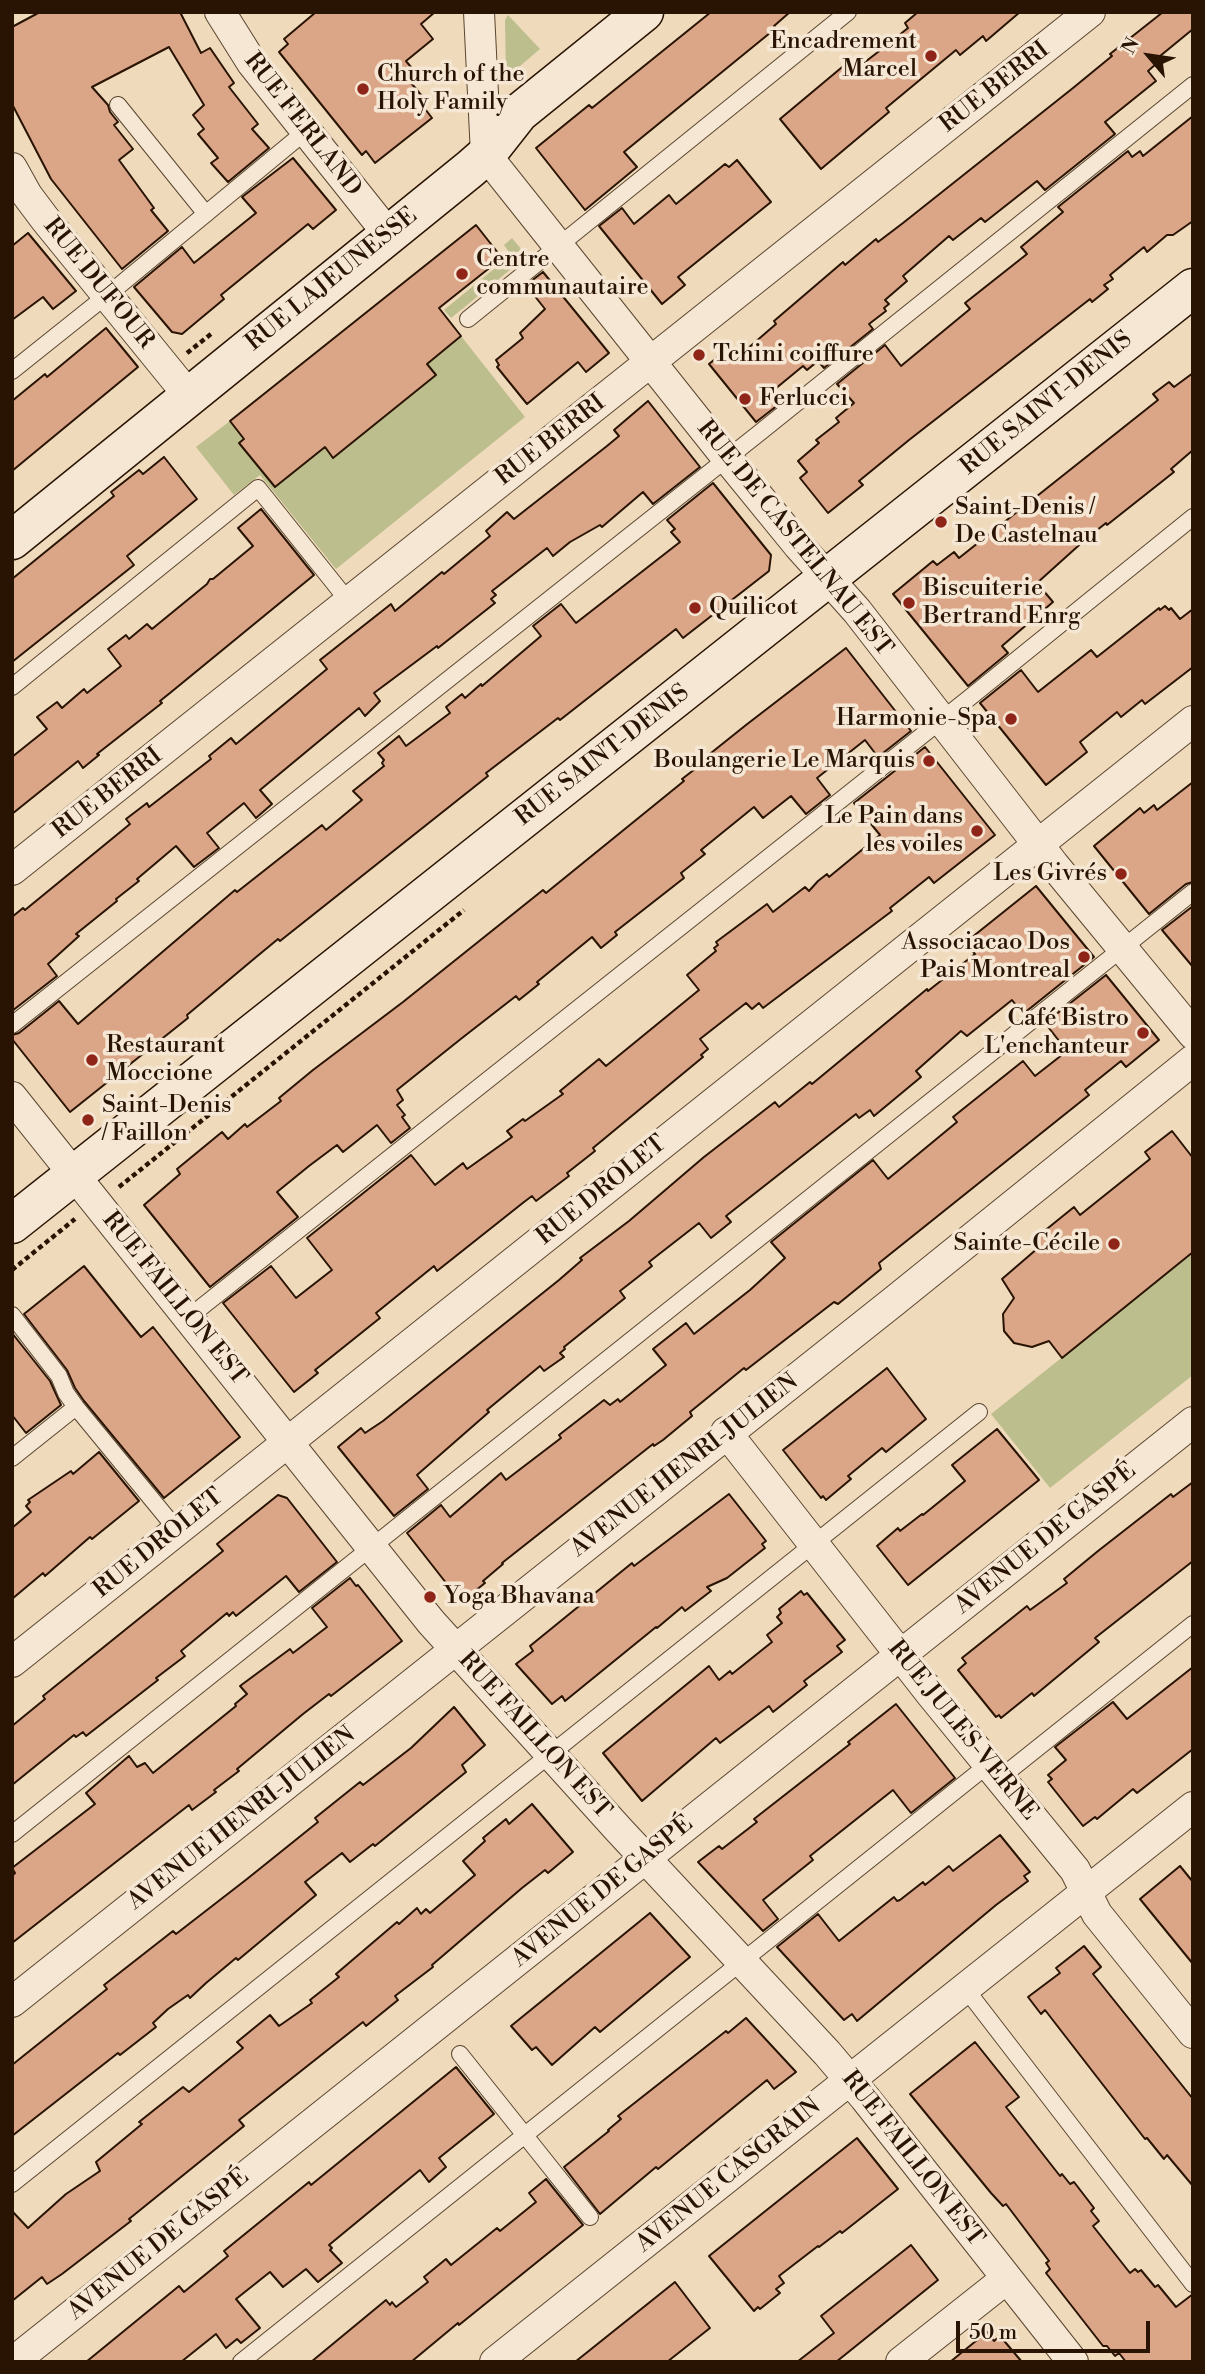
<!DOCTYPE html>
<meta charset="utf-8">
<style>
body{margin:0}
#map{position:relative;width:1205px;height:2374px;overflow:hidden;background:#efdabb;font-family:"Libre Bodoni",serif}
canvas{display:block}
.frame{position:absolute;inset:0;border:14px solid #291302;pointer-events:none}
.north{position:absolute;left:1114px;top:21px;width:70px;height:70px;-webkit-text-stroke:5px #f5e7d3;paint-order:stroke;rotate:299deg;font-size:19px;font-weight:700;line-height:28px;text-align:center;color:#291302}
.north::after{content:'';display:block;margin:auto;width:24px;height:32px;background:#291302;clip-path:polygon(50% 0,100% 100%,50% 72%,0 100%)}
.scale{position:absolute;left:956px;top:2321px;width:194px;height:32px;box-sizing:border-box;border:4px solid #291302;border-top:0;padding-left:9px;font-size:21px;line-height:24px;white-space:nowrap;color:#291302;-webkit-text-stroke:5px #f5e7d3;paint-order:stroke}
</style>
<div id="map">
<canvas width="1205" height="2374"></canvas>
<div class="frame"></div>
<div class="north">N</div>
<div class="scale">50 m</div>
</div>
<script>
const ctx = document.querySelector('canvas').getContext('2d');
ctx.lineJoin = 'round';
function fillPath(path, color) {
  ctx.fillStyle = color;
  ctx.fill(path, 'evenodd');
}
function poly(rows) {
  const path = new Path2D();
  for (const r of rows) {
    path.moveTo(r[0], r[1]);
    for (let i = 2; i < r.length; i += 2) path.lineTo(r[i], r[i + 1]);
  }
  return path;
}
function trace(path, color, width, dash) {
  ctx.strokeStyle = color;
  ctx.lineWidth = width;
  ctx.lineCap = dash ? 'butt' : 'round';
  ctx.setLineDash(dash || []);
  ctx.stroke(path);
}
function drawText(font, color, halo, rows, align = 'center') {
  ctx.font = font + ' "Libre Bodoni",serif';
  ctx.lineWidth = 7;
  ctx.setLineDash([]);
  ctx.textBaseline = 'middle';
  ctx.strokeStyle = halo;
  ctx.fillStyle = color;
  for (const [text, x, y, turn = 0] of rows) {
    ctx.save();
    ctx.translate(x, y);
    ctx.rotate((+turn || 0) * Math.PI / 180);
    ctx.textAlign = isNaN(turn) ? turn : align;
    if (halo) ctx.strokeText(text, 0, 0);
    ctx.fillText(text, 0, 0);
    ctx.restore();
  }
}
fillPath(poly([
 [508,15,540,49,506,78,505,20],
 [512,238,527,256,451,318,444,310,511,255,504,245],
 [461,336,525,417,336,569,260,475,234,495,196,447,230,421,244,439,240,443,257,466,325,447,334,457,436,376,427,364],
 [1193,1253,1193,1375,1050,1488,991,1414]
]), '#bdbe8d');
const building = poly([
 [40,12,180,12,201,53,210,48,234,83,229,87,258,124,252,129,269,148,228,182,211,163,218,158,198,134,204,129,193,115,204,105,169,47,92,87,108,105,110,112,118,122,114,125,133,149,119,160,154,208,151,210,168,231,122,269,51,179,12,104,12,27,40,12],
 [316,12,435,12,421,24,433,39,406,61,415,72,407,78,426,101,422,105,432,118,375,163,366,151,362,155,279,52,288,44,284,39,316,12],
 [711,12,790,12,774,26,776,28,624,152,637,167,585,210,536,148,589,105,592,108,711,12],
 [918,12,1020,12,986,41,983,36,960,55,956,50,886,108,889,112,821,169,780,119,847,63,856,69,878,52,908,28,905,23,918,12],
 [1163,12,1193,12,1193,29,1154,61,1156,64,1148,71,1156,81,1105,122,1115,134,1045,190,1037,181,985,222,981,218,953,240,949,236,903,276,907,281,885,300,889,304,884,308,886,311,869,324,873,329,824,368,818,361,807,370,803,366,769,394,778,405,756,422,709,364,731,346,739,356,776,324,774,321,843,262,845,265,876,239,878,242,903,223,1073,88,1112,56,1110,54,1163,12],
 [1193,116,1193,221,1173,235,1167,235,1147,252,1144,247,1110,275,1113,279,1104,285,1108,289,1092,302,1090,299,909,440,859,481,863,485,828,513,800,478,807,472,798,461,819,443,816,440,839,422,836,418,854,403,837,384,885,345,901,366,970,309,965,303,1027,254,1021,247,1063,212,1058,207,1128,151,1132,157,1140,151,1143,156,1193,116],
 [293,158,336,210,313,229,308,224,221,295,224,299,182,334,172,332,134,287,182,247,194,263,256,213,242,197,293,158],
 [737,160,771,202,678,277,685,285,662,304,599,226,622,208,634,224,669,195,676,204,725,164,729,167,737,160],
 [476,225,502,258,439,308,461,336,427,364,436,375,333,458,325,447,275,487,239,443,244,439,230,421,476,225],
 [28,233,76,291,53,309,43,297,12,320,12,246,28,233],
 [543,272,609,353,586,372,578,362,527,404,497,367,499,365,496,360,523,338,520,333,545,309,526,285,543,272],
 [106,328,138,367,12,471,12,401,45,374,47,377,106,328],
 [1193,373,1193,450,1171,469,1174,472,1107,525,1106,523,1087,538,1037,583,1053,602,1002,646,1008,653,968,686,893,594,933,561,937,565,954,552,959,558,1158,400,1153,394,1169,382,1174,387,1193,373],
 [648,401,700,467,653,504,643,492,602,527,600,525,570,542,553,556,547,548,492,591,496,595,491,599,495,603,438,648,437,646,374,693,380,701,365,716,359,708,260,790,272,804,256,818,244,803,207,833,219,848,194,867,176,846,137,879,139,881,116,899,117,901,76,934,79,936,48,964,57,976,12,1011,12,917,23,908,25,910,130,824,126,819,147,803,149,807,211,759,209,756,231,738,236,744,327,669,320,660,391,604,395,611,442,572,444,574,490,536,486,531,507,512,514,519,607,446,619,436,614,430,648,401],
 [164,457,197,499,127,556,134,565,12,662,12,579,114,496,111,492,139,470,143,474,164,457],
 [713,483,771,555,769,571,683,638,676,629,560,720,558,718,486,773,488,776,280,941,278,939,255,958,187,1015,188,1018,70,1112,12,1039,12,1035,19,1033,59,1001,78,1024,235,890,237,892,322,825,326,830,362,800,353,791,384,766,382,763,384,760,378,753,399,736,406,746,450,713,446,707,462,694,465,698,481,684,482,686,541,636,533,626,561,604,576,623,680,542,671,532,675,529,667,520,713,483],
 [261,509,314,575,170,693,160,701,162,703,97,754,99,755,83,768,78,761,12,814,12,757,47,729,37,717,57,702,62,708,84,689,87,693,121,666,108,649,126,635,129,639,147,624,152,629,207,584,210,579,213,579,253,546,238,528,261,509],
 [1165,606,1169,610,1171,608,1180,619,1193,609,1193,667,1145,704,1142,700,1121,717,1117,712,1080,742,1087,752,1046,785,980,703,1021,670,1038,692,1091,650,1097,657,1159,608,1160,610,1165,606],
 [846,648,911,731,878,757,865,740,817,778,830,795,806,814,791,796,763,818,754,807,701,850,705,854,681,873,684,878,615,932,617,935,601,948,592,937,537,982,539,984,519,1000,516,996,462,1038,397,1090,403,1100,397,1105,405,1115,402,1117,410,1128,391,1143,377,1125,343,1152,337,1145,309,1166,277,1192,298,1217,210,1287,144,1205,180,1174,177,1169,222,1132,228,1139,245,1124,247,1127,281,1101,279,1098,313,1070,403,1002,543,890,546,893,684,781,682,779,708,759,706,757,746,725,846,648],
 [925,747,995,835,934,883,929,877,890,908,892,911,763,1008,759,1003,752,1009,746,1003,700,1039,708,1049,701,1055,703,1057,593,1148,595,1151,567,1173,569,1176,536,1201,532,1196,524,1202,437,1271,434,1266,376,1313,380,1318,315,1370,318,1373,294,1392,223,1303,271,1266,296,1298,332,1270,307,1238,411,1155,435,1185,463,1163,467,1169,512,1137,507,1131,523,1119,525,1121,563,1094,560,1091,599,1059,606,1066,699,990,687,975,716,951,714,948,718,945,716,942,767,904,773,912,805,887,809,891,818,881,827,874,829,877,880,835,854,803,925,747],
 [1193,782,1193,882,1186,884,1149,914,1094,846,1140,808,1144,813,1154,805,1157,810,1193,782],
 [1036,886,1094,957,1023,1014,1012,1000,967,1036,961,1031,916,1071,921,1077,874,1116,870,1110,859,1118,856,1114,726,1216,731,1222,711,1238,699,1223,649,1262,652,1266,620,1291,625,1298,564,1347,565,1349,560,1353,564,1357,544,1371,540,1366,487,1410,489,1412,417,1475,428,1489,394,1516,338,1447,361,1428,365,1433,383,1421,559,1280,582,1260,580,1258,629,1221,704,1157,775,1102,779,1107,810,1082,812,1084,927,989,928,991,975,954,968,946,974,941,971,938,1036,886],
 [1193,906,1193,967,1162,930,1193,906],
 [1106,975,1159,1040,1126,1067,1121,1061,1085,1090,1089,1095,879,1263,881,1269,838,1304,834,1302,746,1370,744,1368,690,1412,692,1416,663,1440,654,1446,653,1444,502,1563,503,1564,483,1581,485,1583,461,1602,407,1533,441,1505,450,1517,501,1473,506,1480,561,1438,559,1435,604,1400,610,1405,618,1399,620,1402,666,1365,653,1349,686,1323,694,1334,750,1290,785,1258,771,1242,873,1160,888,1179,957,1122,953,1117,1023,1061,1035,1076,1067,1051,1045,1023,1106,975],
 [1172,1131,1193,1158,1193,1252,1062,1358,1049,1341,1032,1347,1014,1343,1004,1331,1003,1314,1014,1298,1002,1279,1038,1248,1032,1241,1074,1207,1080,1215,1150,1159,1145,1152,1172,1131],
 [84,1266,141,1337,153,1327,240,1437,164,1498,84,1401,75,1388,67,1370,24,1314,84,1266],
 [12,1333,50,1381,61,1405,26,1433,12,1415,12,1333],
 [887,1368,926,1419,886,1452,882,1448,848,1476,851,1479,826,1500,823,1496,821,1498,783,1450,887,1368],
 [997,1429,1039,1480,908,1585,877,1546,898,1528,900,1531,922,1514,923,1515,965,1481,952,1465,997,1429],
 [99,1452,139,1501,92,1539,90,1537,45,1576,43,1573,12,1599,12,1528,31,1512,26,1506,30,1502,28,1500,71,1471,73,1474,99,1452],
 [1193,1482,1193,1561,1095,1638,1099,1642,1034,1696,1032,1693,1001,1718,999,1715,996,1717,958,1670,966,1663,962,1658,1027,1606,1030,1610,1067,1583,1064,1579,1098,1551,1171,1494,1173,1497,1193,1482],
 [729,1494,766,1541,762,1544,765,1548,727,1578,707,1587,711,1591,685,1611,682,1607,657,1628,656,1627,565,1701,562,1696,552,1704,516,1664,533,1651,530,1646,632,1563,634,1566,729,1494],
 [278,1495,287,1498,337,1562,299,1592,286,1576,236,1616,233,1612,229,1616,227,1613,181,1651,185,1656,156,1678,158,1680,86,1736,83,1732,76,1737,74,1735,12,1785,12,1726,45,1699,43,1696,223,1551,217,1544,278,1495],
 [350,1578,356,1586,358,1585,402,1641,331,1696,329,1694,303,1714,237,1769,239,1771,214,1790,216,1792,192,1810,189,1805,12,1943,12,1876,15,1873,12,1868,95,1804,86,1793,129,1756,137,1767,145,1763,153,1773,236,1706,235,1704,247,1694,240,1686,290,1649,293,1653,327,1627,312,1608,350,1578],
 [801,1591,804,1595,807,1593,845,1640,837,1646,842,1652,804,1681,807,1685,773,1712,769,1706,720,1743,716,1738,642,1801,603,1753,709,1666,719,1680,730,1671,732,1674,772,1642,767,1635,782,1623,777,1617,781,1613,779,1609,801,1591],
 [1193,1667,1193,1749,1137,1793,1133,1789,1097,1819,1095,1817,1083,1826,1048,1782,1052,1779,1048,1775,1066,1760,1055,1747,1113,1702,1127,1719,1193,1667],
 [896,1704,955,1778,911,1813,893,1790,810,1856,813,1860,763,1900,778,1919,763,1931,698,1862,719,1846,722,1849,757,1822,754,1819,850,1744,848,1742,896,1704],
 [454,1707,485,1745,462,1765,466,1772,375,1846,373,1844,350,1862,342,1853,305,1882,316,1895,238,1960,236,1958,206,1983,190,1998,188,1995,168,2009,153,2023,156,2027,120,2055,118,2053,12,2136,12,2065,107,1989,104,1985,173,1931,176,1934,247,1879,318,1822,315,1818,360,1782,363,1785,411,1748,454,1707],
 [532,1804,573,1852,548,1873,545,1870,522,1888,432,1965,433,1967,395,1996,398,2000,366,2026,363,2022,239,2120,244,2126,129,2219,131,2221,62,2274,47,2284,42,2277,12,2301,12,2211,28,2228,66,2194,100,2171,96,2162,142,2124,139,2122,183,2087,189,2092,243,2048,237,2042,270,2015,279,2026,312,2003,310,2000,339,1977,336,1974,397,1922,399,1924,417,1908,421,1914,426,1909,430,1913,475,1875,463,1861,485,1841,483,1838,506,1819,509,1824,532,1804],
 [1000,1835,1030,1872,1024,1876,1028,1881,996,1905,857,2021,852,2014,844,2020,777,1947,818,1914,839,1941,894,1897,897,1901,900,1900,923,1882,925,1885,949,1866,953,1871,1000,1835],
 [1180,1866,1193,1882,1193,1964,1140,1899,1180,1866],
 [650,1913,690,1957,600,2032,595,2027,552,2065,536,2047,532,2050,511,2026,650,1913],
 [1084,1946,1101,1967,1093,1974,1193,2099,1193,2186,1167,2155,1164,2159,1147,2138,1145,2139,1045,2010,1041,2014,1028,1997,1060,1973,1056,1968,1084,1946],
 [746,2018,796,2072,774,2089,767,2080,658,2169,656,2167,600,2214,564,2167,609,2131,608,2130,621,2119,618,2116,726,2031,728,2033,746,2018],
 [975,2042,1019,2097,1006,2107,1060,2176,1062,2174,1070,2184,1074,2182,1094,2208,1091,2211,1099,2221,1093,2226,1130,2273,1135,2269,1138,2272,1141,2270,1155,2287,1158,2285,1176,2307,1193,2294,1193,2362,1126,2362,1119,2353,1115,2356,1107,2346,1103,2346,1046,2273,1050,2269,1046,2263,1049,2261,1006,2204,1003,2206,991,2193,910,2094,975,2042],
 [456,2067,494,2114,439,2158,446,2167,429,2182,420,2170,329,2245,332,2248,330,2250,342,2263,318,2282,306,2269,283,2287,270,2272,236,2299,260,2328,241,2343,237,2339,226,2348,216,2334,181,2362,86,2362,179,2286,184,2292,228,2256,224,2251,309,2182,311,2185,456,2067],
 [857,2138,898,2189,842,2233,840,2231,819,2247,818,2246,779,2276,784,2283,776,2289,780,2293,760,2309,758,2307,754,2311,709,2256,857,2138],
 [546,2179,583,2225,459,2325,458,2323,411,2362,311,2362,386,2300,390,2305,392,2302,396,2307,428,2282,424,2277,446,2259,451,2265,497,2228,500,2231,536,2202,529,2193,546,2179],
 [911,2245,938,2280,836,2362,797,2362,834,2333,821,2316,911,2245],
 [675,2282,710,2328,667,2362,575,2362,675,2282],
 [987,2332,994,2341,1000,2336,1022,2362,950,2362,987,2332]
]);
fillPath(building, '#dba688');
trace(building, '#291302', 2);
const service = poly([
 [118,105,206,214],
 [468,319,848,12],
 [12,371,121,284,306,131],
 [12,687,258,488,349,602],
 [12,1025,758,434,1193,85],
 [12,1315,59,1376,66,1393,76,1407,177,1530],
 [189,1317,968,699,1193,517],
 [12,1458,76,1407],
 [1000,1778,1193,1624],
 [12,1834,1193,892],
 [965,1988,1193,2284],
 [460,2054,590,2217],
 [12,2184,979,1412],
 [241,2362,989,1764]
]);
const minor = poly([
 [220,12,252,63,389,235],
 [479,12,486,155,727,458,798,545,857,611,1054,865,1193,1034],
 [12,168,27,195,45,219,189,396],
 [12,870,1090,12],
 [12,1097,431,1622,619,1830,827,2053,865,2098,1073,2362],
 [726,1432,931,1694,1075,1870,1097,1914,1193,2033],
 [12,1662,1193,721],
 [12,2002,893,1302,1193,1060],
 [13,2362,1193,1422],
 [495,2362,1193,1807],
 [901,2362,1006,2279]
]);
const secondary = poly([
 [12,540,470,169,486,155,519,113,644,12],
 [12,1224,1193,288]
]);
trace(service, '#5a4530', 18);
trace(minor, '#5a4530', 32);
trace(secondary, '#291302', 41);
trace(poly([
 [187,353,211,334],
 [119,1187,464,910],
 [12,1270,75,1219]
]), '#291302', 4.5, [5, 3.5]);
trace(service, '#f5e7d3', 16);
trace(minor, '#f5e7d3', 30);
trace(secondary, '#f5e7d3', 38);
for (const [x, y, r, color] of [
 [931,56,7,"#8f2418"],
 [363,89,7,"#8f2418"],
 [462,274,7,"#8f2418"],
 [699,355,7,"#8f2418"],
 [745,399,7,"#8f2418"],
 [941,522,7,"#8f2418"],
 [909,603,7,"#8f2418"],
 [695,608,7,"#8f2418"],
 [1011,719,7,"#8f2418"],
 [929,761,7,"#8f2418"],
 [977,831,7,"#8f2418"],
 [1121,874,7,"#8f2418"],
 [1084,957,7,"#8f2418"],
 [1143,1033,7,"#8f2418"],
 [92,1060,7,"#8f2418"],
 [88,1120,7,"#8f2418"],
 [1114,1244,7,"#8f2418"],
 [430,1597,7,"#8f2418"]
]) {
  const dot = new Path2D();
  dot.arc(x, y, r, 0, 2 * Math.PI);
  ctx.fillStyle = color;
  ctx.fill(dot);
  trace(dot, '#f5e7d3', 2.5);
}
drawText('24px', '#291302', '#f5e7d3', [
 ["Encadrement",917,42,"right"],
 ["Marcel",917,70,"right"],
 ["Church of the",377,75],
 ["Holy Family",377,103],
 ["Centre",476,260],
 ["communautaire",476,288],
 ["Tchini coiffure",713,355],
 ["Ferlucci",759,399],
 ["Saint-Denis /",955,508],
 ["De Castelnau",955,536],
 ["Biscuiterie",923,589],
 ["Bertrand Enrg",923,617],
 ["Quilicot",709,608],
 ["Harmonie-Spa",997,719,"right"],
 ["Boulangerie Le Marquis",915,761,"right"],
 ["Le Pain dans",963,817,"right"],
 ["les voiles",963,845,"right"],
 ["Les Givrés",1107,874,"right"],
 ["Associacao Dos",1070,943,"right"],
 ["Pais Montreal",1070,971,"right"],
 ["Café Bistro",1129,1019,"right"],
 ["L'enchanteur",1129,1047,"right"],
 ["Restaurant",106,1046],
 ["Moccione",106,1074],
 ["Saint-Denis",102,1106],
 ["/ Faillon",102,1134],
 ["Sainte-Cécile",1100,1244,"right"],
 ["Yoga Bhavana",444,1597]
], 'left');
drawText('24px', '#291302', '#f5e7d3', [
 ["RUE BERRI",995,88,-38],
 ["RUE FERLAND",302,125,52],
 ["RUE LAJEUNESSE",332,280,-39],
 ["RUE DUFOUR",98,284,51],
 ["RUE SAINT-DENIS",1047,404,-39],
 ["RUE BERRI",551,441,-38],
 ["RUE DE CASTELNAU EST",794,539,51],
 ["RUE SAINT-DENIS",603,756,-38],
 ["RUE BERRI",108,794,-38],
 ["RUE DROLET",602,1191,-39],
 ["RUE FAILLON EST",174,1299,51],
 ["AVENUE HENRI-JULIEN",685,1466,-38],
 ["AVENUE DE GASPÉ",1046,1539,-39],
 ["RUE DROLET",159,1544,-39],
 ["RUE JULES-VERNE",962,1731,51],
 ["RUE FAILLON EST",534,1736,48],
 ["AVENUE HENRI-JULIEN",242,1819,-38],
 ["AVENUE DE GASPÉ",603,1892,-39],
 ["RUE FAILLON EST",912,2159,52],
 ["AVENUE CASGRAIN",729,2176,-39],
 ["AVENUE DE GASPÉ",159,2245,-39]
]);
</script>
